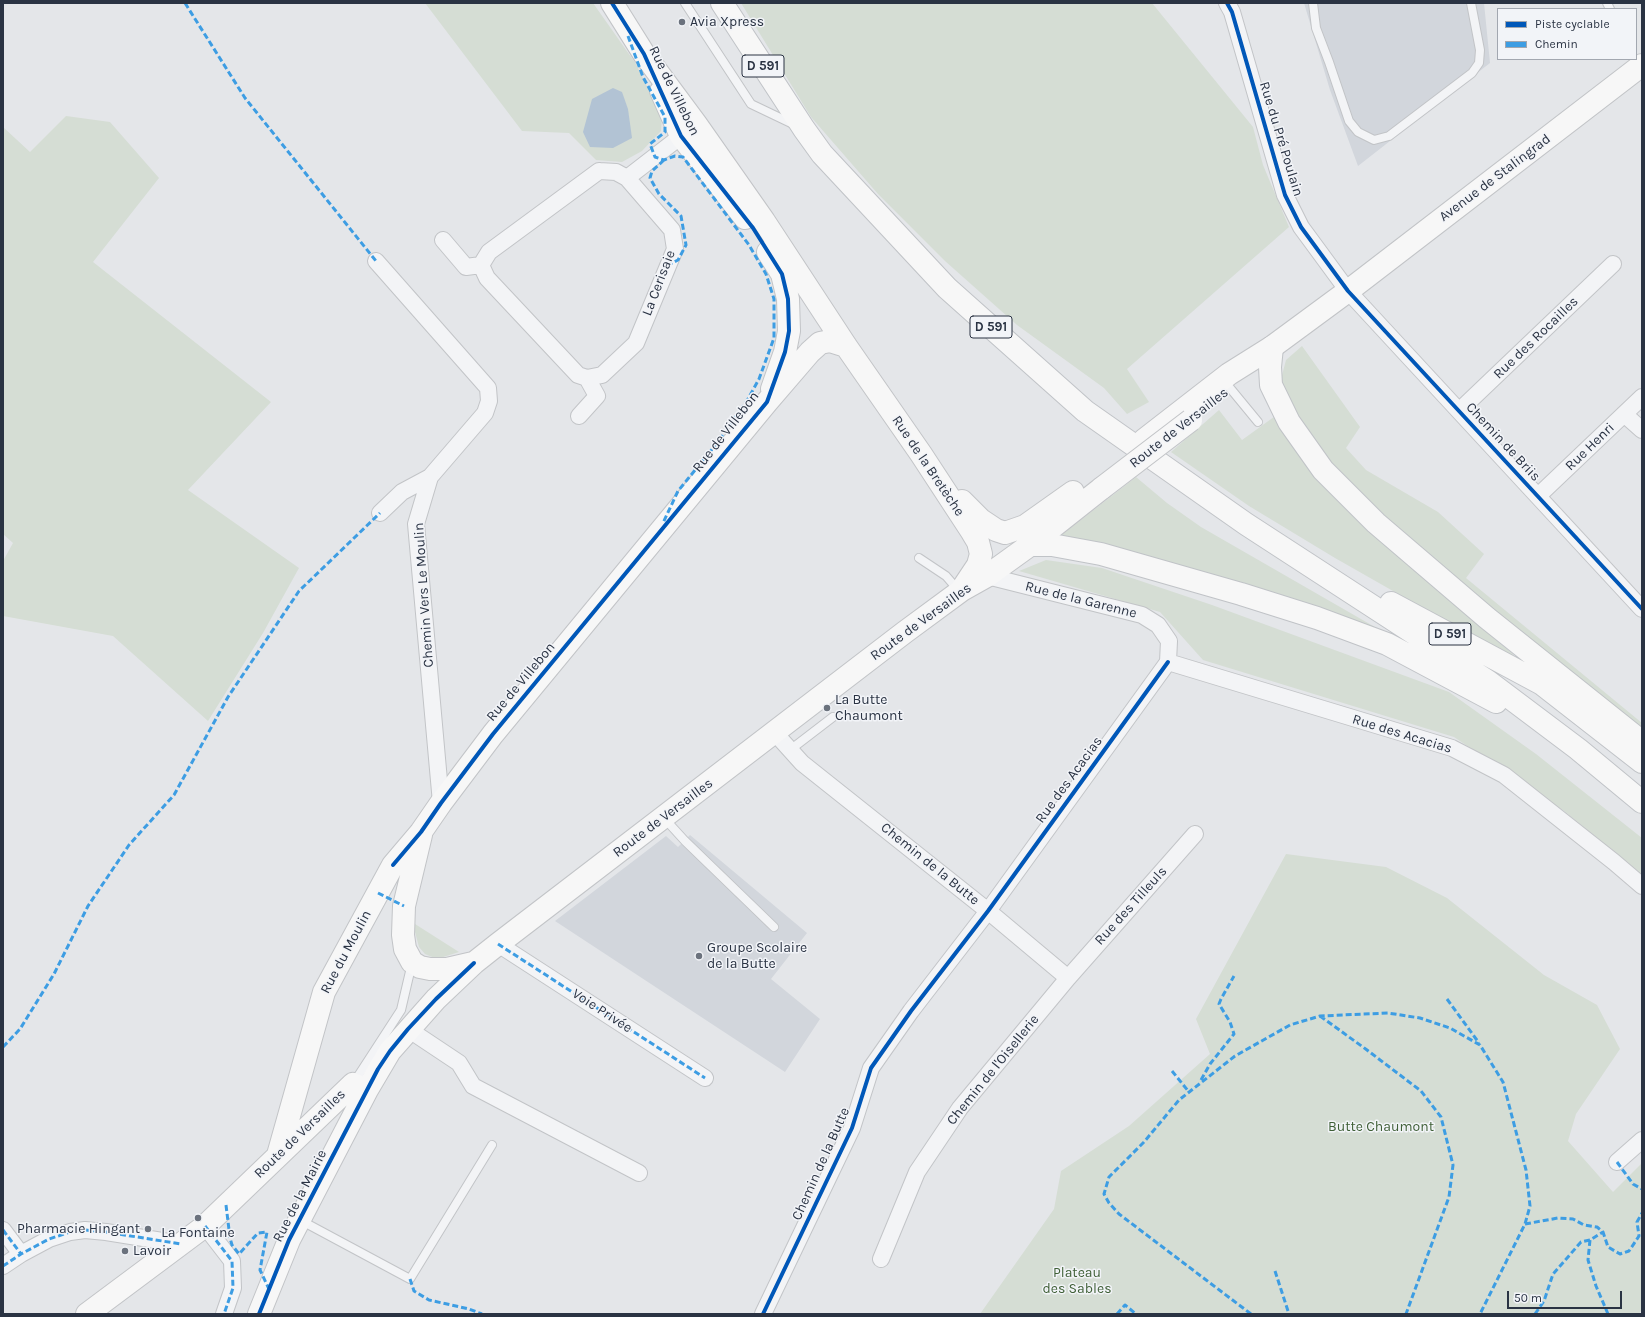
<!DOCTYPE html>
<meta charset="utf-8">
<style>
body{margin:0}
#map{position:relative;width:1645px;height:1317px;overflow:hidden;background:#e4e6e9;font-family:Karla,sans-serif}
canvas{display:block}
.frame{position:absolute;inset:0;border:4px solid #2a3343;pointer-events:none}
.legend{position:absolute;left:1497px;top:8px;width:140px;height:52px;box-sizing:border-box;background:#f2f4f8;border:1px solid #a2a7b0;margin:0;padding:5px 7px;list-style:none;font-size:12px;color:#2a3343}
.legend li{display:flex;align-items:center;gap:8px;height:20px}
.legend b{width:20px;border:1px solid #a2a7b0}
.scale{position:absolute;left:1507px;top:1291px;width:115px;height:18px;box-sizing:border-box;border:2px solid #2a3343;border-top:0;padding-left:5px;font-size:12px;line-height:14px;white-space:nowrap;color:#2a3343;-webkit-text-stroke:3px #f2f4f8;paint-order:stroke}
</style>
<div id="map">
<canvas width="1645" height="1317"></canvas>
<div class="frame"></div>
<ul class="legend">
<li><b style="height:5px;background:#0057b8"></b>Piste cyclable</li>
<li><b style="height:5px;background:#3d9de3"></b>Chemin</li>
</ul>
<div class="scale">50 m</div>
</div>
<script>
const ctx = document.querySelector('canvas').getContext('2d');
ctx.lineJoin = 'round';
function fillPath(path, color) {
  ctx.fillStyle = color;
  ctx.fill(path, 'evenodd');
}
function poly(rows) {
  const path = new Path2D();
  for (const r of rows) {
    path.moveTo(r[0], r[1]);
    for (let i = 2; i < r.length; i += 2) path.lineTo(r[i], r[i + 1]);
  }
  return path;
}
function trace(path, color, width, dash) {
  ctx.strokeStyle = color;
  ctx.lineWidth = width;
  ctx.lineCap = dash ? 'butt' : 'round';
  ctx.setLineDash(dash || []);
  ctx.stroke(path);
}
function drawText(font, color, halo, rows, align = 'center') {
  ctx.font = font + ' Karla,sans-serif';
  ctx.lineWidth = 3;
  ctx.setLineDash([]);
  ctx.textBaseline = 'middle';
  ctx.strokeStyle = halo;
  ctx.fillStyle = color;
  for (const [text, x, y, turn = 0] of rows) {
    ctx.save();
    ctx.translate(x, y);
    ctx.rotate((+turn || 0) * Math.PI / 180);
    ctx.textAlign = isNaN(turn) ? turn : align;
    if (halo) ctx.strokeText(text, 0, 0);
    ctx.fillText(text, 0, 0);
    ctx.restore();
  }
}
fillPath(poly([
 [1304,3,1484,3,1490,63,1358,166,1330,90],
 [690,835,807,933,771,979,820,1019,785,1072,555,921,666,836,678,847]
]), '#d2d6dc');
fillPath(poly([
 [425,3,593,3,636,64,662,117,661,131,642,151,622,162,596,160,569,133,522,131],
 [741,3,1152,3,1253,127,1263,165,1289,227,1127,369,1149,402,1127,414,1104,388,1017,325,945,261,878,194,811,117],
 [66,116,110,122,159,178,93,262,271,402,188,490,299,568,263,633,208,721,113,636,3,616,3,561,13,543,3,534,3,127,30,152],
 [1302,346,1360,427,1346,448,1366,470,1438,512,1484,554,1466,578,1642,723,1642,730,1454,579,1335,473,1294,412,1281,379,1286,360],
 [1219,410,1242,440,1278,414,1331,487,1393,552,1514,655,1502,653,1335,558,1249,506,1171,452],
 [1136,477,1167,503,1201,527,1387,634,1059,537],
 [1046,560,1102,568,1212,605,1449,692,1536,754,1642,838,1642,875,1564,811,1454,737,1203,660,1160,612,1019,571],
 [1286,854,1386,867,1447,898,1544,975,1597,1005,1620,1049,1576,1114,1568,1141,1613,1192,1642,1163,1642,1309,1639,1314,980,1314,1054,1209,1061,1171,1129,1126,1210,1054,1196,1019],
 [415,924,459,952,437,959,425,954,419,947,415,932]
]), '#d5ddd4');
fillPath(poly([
 [613,88,622,92,628,109,632,138,613,148,590,147,583,132,592,99]
]), '#b2c3d4');
const service = poly([
 [685,3,751,104,795,125],
 [1313,3,1316,28,1329,62,1349,121,1358,132,1374,140,1389,136,1472,73,1479,63,1480,50,1471,3],
 [1607,3,1610,9],
 [1230,388,1258,422],
 [919,558,946,576,959,591],
 [790,750,833,717],
 [664,818,685,841,774,927],
 [353,1084,401,1010,412,963],
 [300,1220,410,1279,492,1145]
]);
const minor = poly([
 [1227,3,1232,12,1285,195,1301,227,1348,291,1642,609],
 [599,171,616,172,627,178,672,230,675,249,636,343,602,375,587,378,578,375,487,278,481,265,489,252,599,171],
 [627,178,689,130],
 [443,240,466,267,481,265],
 [376,261,488,388,489,401,485,413,430,477,416,524,441,803],
 [1459,411,1613,264],
 [1624,414,1642,430],
 [579,416,597,396,587,378],
 [1538,496,1642,397],
 [380,513,402,492,430,477],
 [987,576,1142,615,1158,625,1169,641,1168,662],
 [1168,662,1452,748,1504,775,1614,862,1642,886],
 [775,733,802,763,988,911,1068,978,960,1108,917,1172,881,1259],
 [498,944,705,1078],
 [1068,978,1195,834],
 [408,1029,459,1063,473,1086,639,1173],
 [1617,1162,1642,1140],
 [205,1226,232,1261,233,1288,224,1314],
 [3,1230,21,1254],
 [3,1266,21,1254,49,1239,70,1232,85,1230,106,1232,181,1244],
 [763,1314,852,1128,871,1068,911,1011,988,911,1168,662]
]);
const secondary = poly([
 [612,3,644,54,696,124,764,221,846,346,921,454,972,532,978,542,981,554,978,565,962,589],
 [661,91,681,136,745,218],
 [768,252,782,274,788,299,789,331,785,352,772,389],
 [1144,440,1229,374,1272,347,1348,291,1642,65],
 [962,501,981,520,996,530,1005,533,1025,526,1073,492],
 [421,835,404,906,403,935,405,949,412,962,420,967,430,969,447,969,473,963],
 [278,1155,324,992,393,865,421,832,441,803,493,734,767,402,810,352,820,343,830,341,846,346],
 [87,1314,205,1226,353,1084,367,1090],
 [259,1314,289,1240,367,1090,390,1051,436,999,474,963,498,944,905,632,962,590,987,576,1030,545,1102,488]
]);
const primary = poly([
 [722,3,804,129,822,154,947,288,1085,411,1246,524,1489,682,1578,749,1642,802],
 [1272,347,1270,367,1271,385,1289,422,1323,470,1376,523,1487,618,1642,742],
 [1030,545,1052,545,1101,554,1241,594,1317,618,1387,644,1496,702],
 [1391,603,1542,684,1642,762]
]);
trace(service, '#c2c4c7', 10);
trace(minor, '#c2c4c7', 18);
trace(secondary, '#c2c4c7', 24);
trace(primary, '#c0c3c7', 24);
trace(service, '#f3f4f6', 8);
trace(minor, '#f3f4f6', 16);
trace(secondary, '#f7f7f7', 22);
trace(primary, '#f7f7f7', 22);
const secondaryBridge = poly([
 [1102,488,1191,420]
]);
trace(secondaryBridge, '#c2c4c7', 24, []);
trace(secondaryBridge, '#f7f7f7', 22);
trace(poly([
 [185,3,245,98,376,261],
 [628,36,643,77,665,117,665,132,650,144,655,157,664,160,675,156,683,157,749,245,766,274,774,299,774,338,759,379,748,399,718,442,678,491,663,523],
 [664,160,652,171,650,178,659,194,681,216,686,245,678,260,668,265],
 [378,893,404,906],
 [498,944,705,1078],
 [1447,999,1479,1043],
 [1320,1016,1367,1050,1421,1091,1441,1117,1453,1165,1449,1197,1406,1314],
 [3,1047,20,1029,54,974,88,906,129,845,174,795,228,697,299,591,380,513],
 [1172,1071,1189,1092],
 [1201,1080,1210,1064,1234,1034,1230,1022,1219,1004,1221,999,1234,976],
 [1617,1162,1633,1184,1642,1189],
 [226,1205,230,1238,232,1245,239,1254,258,1233,267,1232,260,1270,269,1289],
 [1525,1224,1558,1218,1573,1219,1584,1225,1597,1227,1603,1232,1608,1247,1620,1254,1629,1251,1639,1236,1637,1222,1642,1213],
 [205,1226,232,1261,233,1288,224,1314],
 [3,1230,21,1254],
 [1590,1240,1588,1260,1596,1286,1608,1314],
 [3,1266,21,1254,49,1239,70,1232,85,1230,106,1232,181,1244],
 [1275,1271,1289,1314],
 [410,1279,414,1291,429,1300,469,1309,482,1314],
 [1117,1314,1125,1305,1136,1314],
 [1251,1314,1119,1214,1109,1203,1104,1194,1109,1177,1144,1142,1179,1100,1235,1056,1290,1025,1320,1016,1388,1013,1420,1018,1450,1028,1480,1045,1503,1082,1526,1170,1530,1206,1525,1224,1480,1314],
 [1535,1314,1544,1301,1553,1274,1581,1242,1590,1240,1603,1232]
]), '#3d9de3', 3, [6, 3]);
trace(poly([
 [1227,3,1232,12,1285,195,1301,227,1348,291,1642,609],
 [393,865,421,832,441,803,493,734,767,402,785,352,789,331,788,299,782,274,753,228,681,136,644,54,612,3],
 [259,1314,289,1240,378,1069,390,1051,408,1029,436,999,474,963],
 [763,1314,852,1128,871,1068,911,1011,988,911,1168,662]
]), '#0057b8', 4);
for (const [x, y, r, color] of [
 [682,22,4,"#6b727d"],
 [827,708,4,"#6b727d"],
 [699,956,4,"#6b727d"],
 [198,1218,4,"#6b727d"],
 [148,1229,4,"#6b727d"],
 [125,1251,4,"#6b727d"]
]) {
  const dot = new Path2D();
  dot.arc(x, y, r, 0, 2 * Math.PI);
  ctx.fillStyle = color;
  ctx.fill(dot);
  trace(dot, '#f2f4f8', 1.5);
}
for (const [x, y, w] of [
 [763,66,42],
 [991,327,42],
 [1450,634,42]
]) {
  const box = new Path2D();
  box.roundRect(x - w / 2, y - 11, w, 22, 3);
  ctx.fillStyle = '#f2f4f8';
  ctx.fill(box);
  trace(box, '#2a3343', 1);
}
drawText('bold 13px', '#2a3343', null, [
 ["D 591",763,66],
 ["D 591",991,327],
 ["D 591",1450,634]
]);
drawText('14px', '#2a3343', '#f2f4f8', [
 ["Avia Xpress",690,22],
 ["La Butte",835,700],
 ["Chaumont",835,716],
 ["Groupe Scolaire",707,948],
 ["de la Butte",707,964],
 ["Pharmacie Hingant",140,1229,"right"],
 ["La Fontaine",198,1233,"center"],
 ["Lavoir",133,1251]
], 'left');
drawText('14px', '#2a3343', '#f2f4f8', [
 ["Rue de Villebon",674,91,64],
 ["Rue du Pré Poulain",1281,139,73],
 ["Avenue de Stalingrad",1495,178,-37],
 ["La Cerisaie",659,283,-69],
 ["Rue des Rocailles",1536,338,-44],
 ["Route de Versailles",1179,428,-38],
 ["Rue de Villebon",726,432,-52],
 ["Chemin de Briis",1503,442,47],
 ["Rue Henri",1590,447,-44],
 ["Rue de la Bretèche",928,466,56],
 ["Chemin Vers Le Moulin",424,595,-94],
 ["Rue de la Garenne",1081,600,14],
 ["Route de Versailles",921,622,-36],
 ["Rue de Villebon",521,682,-50],
 ["Rue des Acacias",1402,734,17],
 ["Rue des Acacias",1069,780,-54],
 ["Route de Versailles",663,818,-37],
 ["Chemin de la Butte",930,864,39],
 ["Rue des Tilleuls",1131,906,-48],
 ["Rue du Moulin",346,952,-62],
 ["Voie Privée",602,1011,33],
 ["Chemin de l'Oisellerie",993,1070,-51],
 ["Route de Versailles",300,1134,-44],
 ["Chemin de la Butte",821,1164,-66],
 ["Rue de la Mairie",300,1196,-63]
]);
drawText('14px', '#3f5f36', '#f2f4f8', [
 ["Butte Chaumont",1381,1127],
 ["Plateau",1077,1273],
 ["des Sables",1077,1289]
]);
</script>
